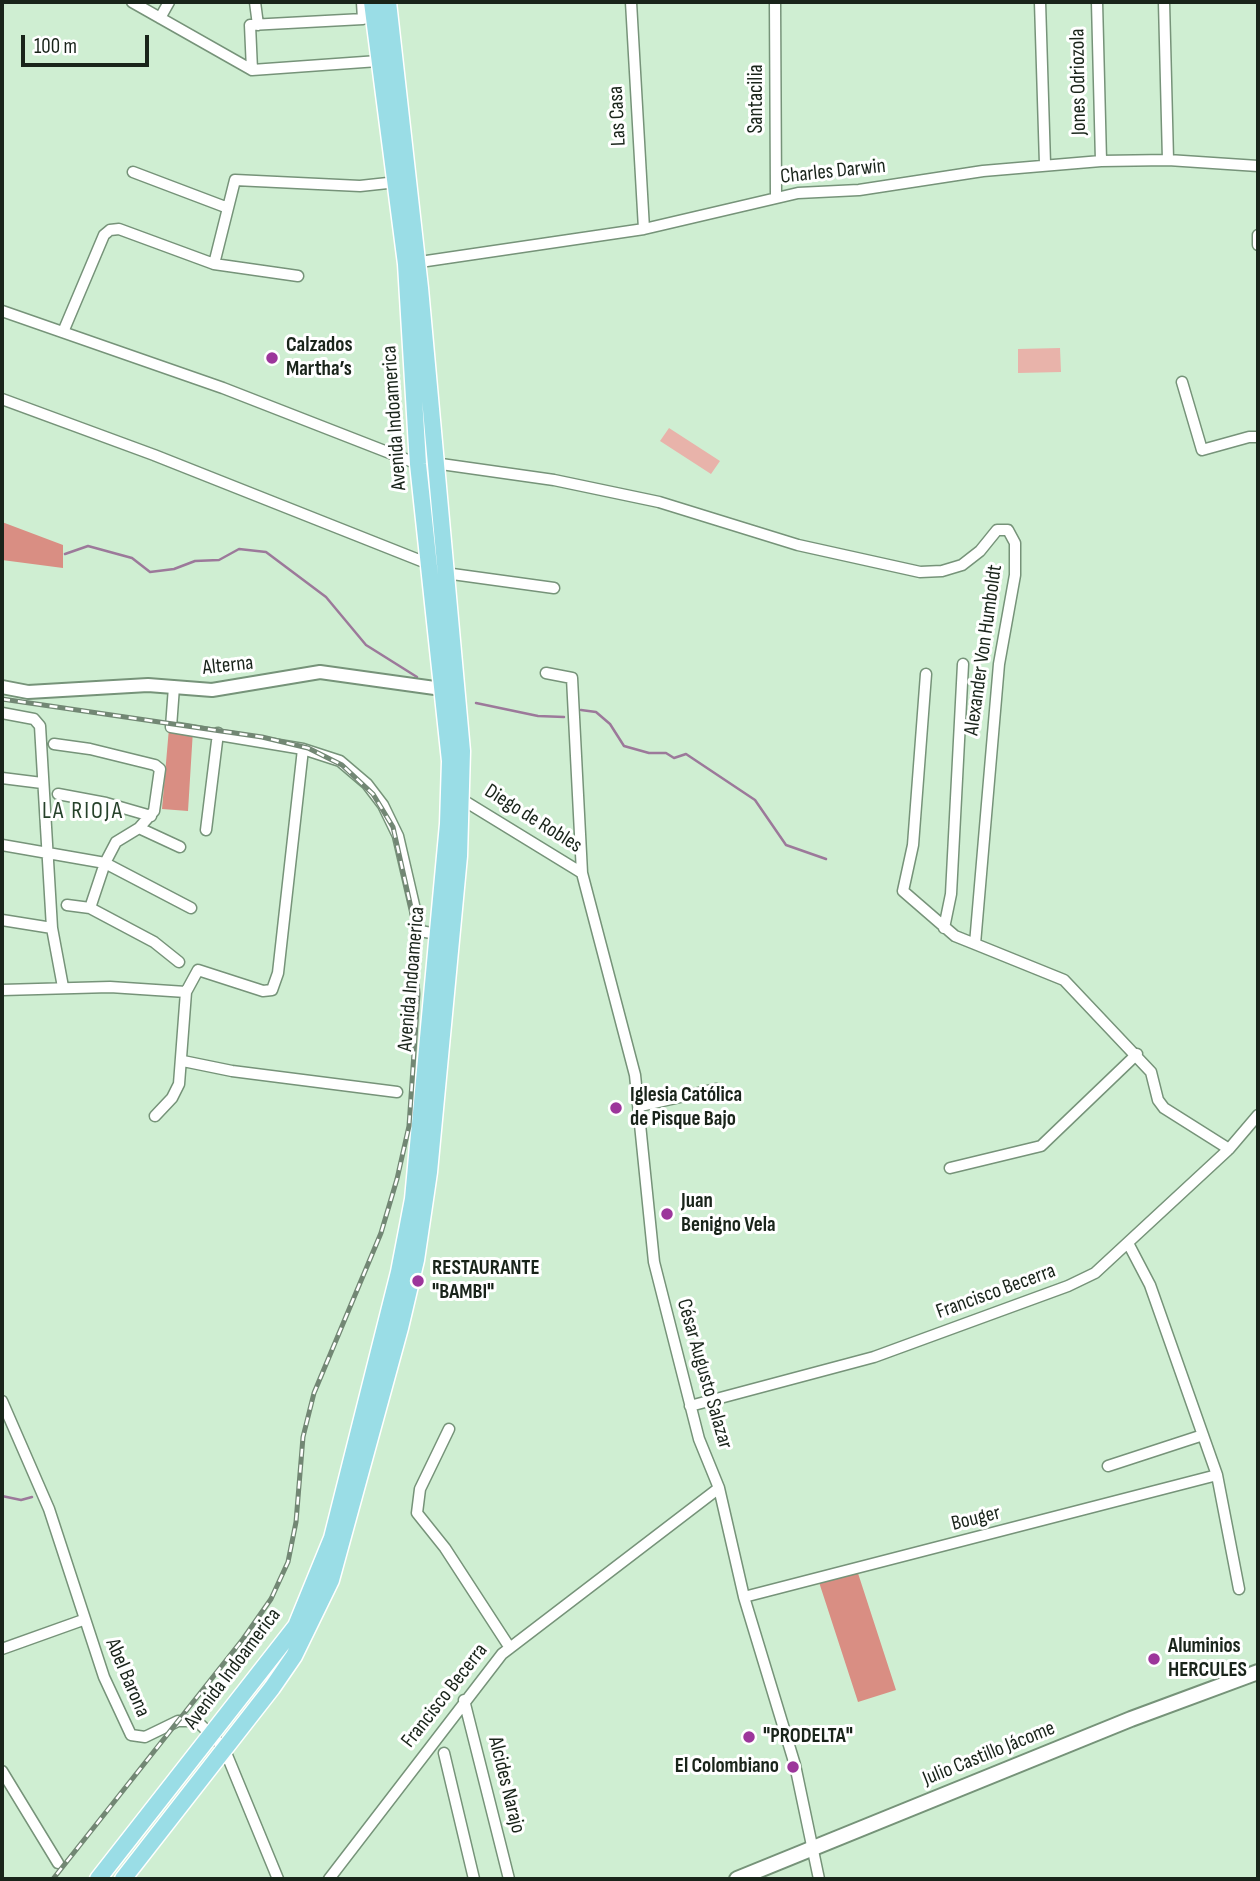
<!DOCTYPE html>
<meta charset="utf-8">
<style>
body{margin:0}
#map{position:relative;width:1260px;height:1881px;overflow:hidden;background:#cfeed2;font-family:"Sofia Sans Condensed",sans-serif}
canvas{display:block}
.frame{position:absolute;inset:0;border:4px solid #19241a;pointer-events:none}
.scale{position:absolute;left:21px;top:35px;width:128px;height:32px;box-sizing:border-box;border:4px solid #19241a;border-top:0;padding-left:9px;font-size:21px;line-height:24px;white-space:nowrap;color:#19241a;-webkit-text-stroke:5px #fff;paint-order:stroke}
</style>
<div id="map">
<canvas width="1260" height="1881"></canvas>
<div class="frame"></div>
<div class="scale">100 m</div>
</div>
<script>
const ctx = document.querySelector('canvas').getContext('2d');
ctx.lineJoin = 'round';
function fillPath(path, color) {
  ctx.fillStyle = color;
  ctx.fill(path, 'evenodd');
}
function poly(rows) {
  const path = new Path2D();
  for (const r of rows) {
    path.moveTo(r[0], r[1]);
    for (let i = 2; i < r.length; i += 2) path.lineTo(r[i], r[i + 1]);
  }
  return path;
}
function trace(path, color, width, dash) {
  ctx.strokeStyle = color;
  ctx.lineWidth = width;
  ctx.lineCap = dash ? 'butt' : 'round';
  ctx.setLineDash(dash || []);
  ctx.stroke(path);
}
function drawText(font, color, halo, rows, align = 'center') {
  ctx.font = font + ' "Sofia Sans Condensed",sans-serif';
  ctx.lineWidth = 6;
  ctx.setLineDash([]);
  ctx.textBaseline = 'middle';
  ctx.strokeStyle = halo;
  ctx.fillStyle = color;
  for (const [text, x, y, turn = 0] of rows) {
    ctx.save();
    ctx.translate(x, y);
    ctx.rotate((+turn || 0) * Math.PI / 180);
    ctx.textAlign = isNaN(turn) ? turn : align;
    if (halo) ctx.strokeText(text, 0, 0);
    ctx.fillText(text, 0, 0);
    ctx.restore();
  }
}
fillPath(poly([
 [1060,348,1061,372,1018,373,1018,349],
 [669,428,720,461,711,474,660,441]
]), '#e8b3aa');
fillPath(poly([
 [2,522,63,545,63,568,2,560],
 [169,728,193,730,188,811,162,809],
 [855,1564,896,1690,858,1702,817,1576]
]), '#d98e83');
trace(poly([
 [65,554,88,546,132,558,150,572,174,569,195,561,219,560,239,549,266,552,326,597,366,645,417,677],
 [476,703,538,716,564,717],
 [581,710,596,712,610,724,624,746,649,753,666,753,674,758,686,754,755,800,786,845,826,859],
 [2,1496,21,1500,32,1497]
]), '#9c799a', 2.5);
const minor = poly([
 [132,2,252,70,378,61],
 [255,2,258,25],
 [631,2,644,229],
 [775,2,776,196],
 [1040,2,1045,164],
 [1097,2,1101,161],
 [1164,2,1168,160],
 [160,18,169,2],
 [252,70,250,25,363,19,362,2],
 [133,172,228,208],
 [1258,235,1258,245],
 [413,263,644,229,798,193,859,190,983,171,1101,161,1168,160,1258,166],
 [214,264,298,276],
 [2,311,223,388,418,464],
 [63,332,104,235,110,230,119,229,214,264,235,180,360,186,397,182],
 [1182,382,1202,450,1249,437,1258,437],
 [2,399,154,455,429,564],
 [434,463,554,480,659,502,798,545,920,572,942,571,962,565,980,551,997,530,1008,530,1015,543,1015,575,999,664,975,944,955,936,903,891,913,845,926,674],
 [445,573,554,588],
 [546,673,572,678,582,873,635,1075,654,1262,699,1439,719,1488,744,1597,795,1765,819,1879],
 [174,687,171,727,303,749,340,761,367,784,383,805,398,836,420,931,437,934],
 [2,713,34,719,40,726,52,928,63,987],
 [54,744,90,749,155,765,160,769,154,811,139,828,116,842,105,863,90,908],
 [2,778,42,783],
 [58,794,106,803,151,816],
 [458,797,582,873],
 [139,828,180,847],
 [206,830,218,733],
 [2,845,105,863,191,908],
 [67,905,90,908,154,942,179,962],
 [2,920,52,928],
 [944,928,951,894,963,664],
 [975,944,1064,980,1151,1072,1158,1100,1164,1108,1229,1149],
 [2,990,110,987,186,992,198,970,263,991,272,990,278,973,303,749],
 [183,1061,232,1071,397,1092],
 [640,1106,716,1089],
 [155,1116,172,1098,179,1084,186,992],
 [950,1168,1041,1146,1137,1054],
 [1128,1243,1150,1285,1217,1475,1239,1589],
 [2,1401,49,1509,104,1677,131,1735,145,1737,178,1721,189,1721,200,1724,224,1748,278,1879],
 [690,1406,874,1357,1068,1286,1095,1273,1229,1149,1258,1115],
 [449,1429,420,1489,417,1513,445,1548,510,1648],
 [1108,1466,1203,1435],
 [744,1597,1217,1475],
 [2,1649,83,1620],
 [464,1700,509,1879],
 [444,1753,474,1879],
 [2,1771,58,1863],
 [329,1879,502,1654,719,1488]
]);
const tertiary = poly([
 [2,687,28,692,148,685,212,690,320,672,449,690]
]);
const secondary = poly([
 [737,1879,1131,1719,1258,1672]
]);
const primary = poly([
 [98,1879,296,1626,332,1538,399,1272,413,1199,448,824,450,761,418,464,406,264,372,2],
 [123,1879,272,1688,294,1656,331,1580,400,1328,416,1260,429,1172,459,856,462,751,420,288,388,2]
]);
trace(minor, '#769379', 13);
trace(tertiary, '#769379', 16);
trace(secondary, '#769379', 18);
trace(primary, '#fff', 19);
trace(minor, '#fff', 10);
trace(tertiary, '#fff', 12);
trace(secondary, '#fff', 14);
trace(primary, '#9adde6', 16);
const rail = poly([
 [2,699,262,737,308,748,342,765,373,794,393,827,412,912,418,994,409,1126,397,1179,381,1233,314,1393,303,1437,296,1522,288,1562,271,1599,243,1639,53,1879]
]);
trace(rail, '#728774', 5);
trace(rail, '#fff', 2.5, [8]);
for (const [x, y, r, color] of [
 [272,358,7,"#9c369b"],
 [616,1108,7,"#9c369b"],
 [667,1214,7,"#9c369b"],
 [418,1281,7,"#9c369b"],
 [1154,1659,7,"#9c369b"],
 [749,1737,7,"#9c369b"],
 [793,1767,7,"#9c369b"]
]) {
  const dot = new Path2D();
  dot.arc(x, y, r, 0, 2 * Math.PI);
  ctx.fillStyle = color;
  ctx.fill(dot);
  trace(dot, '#fff', 2.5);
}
drawText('21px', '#19241a', '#fff', [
 ["Jones Odriozola",1079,82,-91],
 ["Santacilia",757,99,-90],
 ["Las Casa",618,116,-93],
 ["Charles Darwin",833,172,-6],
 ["Avenida Indoamerica",395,418,-94],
 ["Alexander Von Humboldt",984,650,-82],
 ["Alterna",228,666,-6],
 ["Diego de Robles",533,819,32],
 ["Avenida Indoamerica",412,979,-85],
 ["Francisco Becerra",996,1292,-20],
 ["César Augusto Salazar",704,1374,74],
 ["Bouger",976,1519,-14],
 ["Avenida Indoamerica",233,1669,-53],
 ["Abel Barona",127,1678,67],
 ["Francisco Becerra",445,1696,-52],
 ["Julio Castillo Jácome",989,1754,-22],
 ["Alcides Narajo",506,1785,76]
]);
drawText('bold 21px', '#19241a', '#fff', [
 ["Calzados",286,346],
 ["Martha’s",286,370],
 ["Iglesia Católica",630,1096],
 ["de Pisque Bajo",630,1120],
 ["Juan",681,1202],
 ["Benigno Vela",681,1226],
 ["RESTAURANTE",432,1269],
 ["\"BAMBI\"",432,1293],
 ["Aluminios",1168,1647],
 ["HERCULES",1168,1671],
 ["\"PRODELTA\"",763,1737],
 ["El Colombiano",779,1767,"right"]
], 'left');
ctx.letterSpacing = '2px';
drawText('24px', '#27422b', '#fff', [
 ["LA RIOJA",83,812]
]);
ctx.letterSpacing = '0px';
</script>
